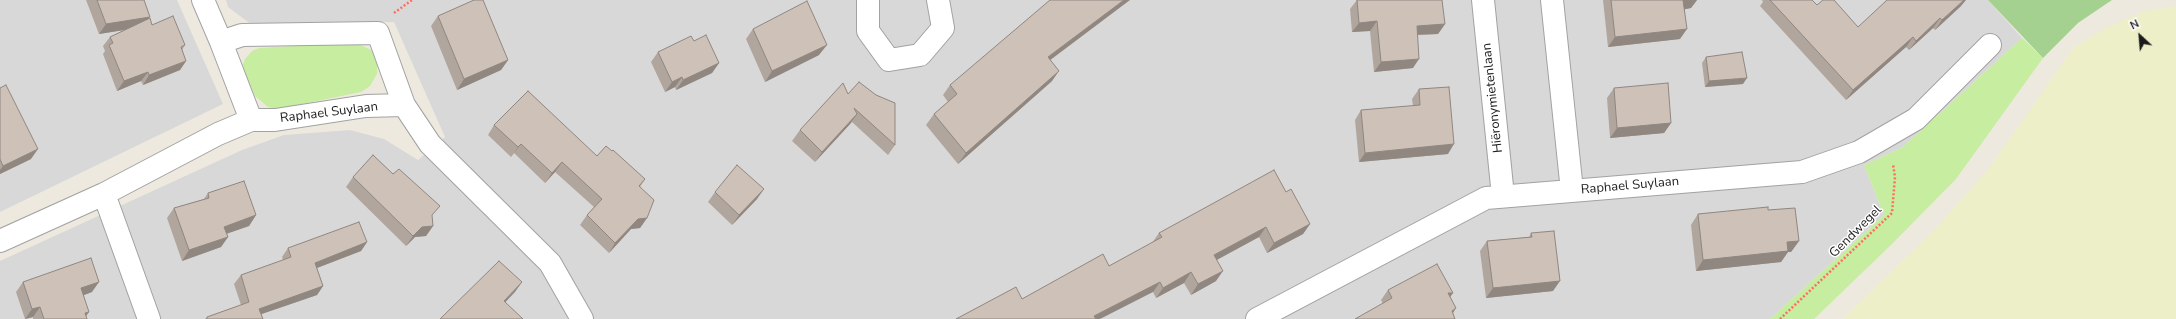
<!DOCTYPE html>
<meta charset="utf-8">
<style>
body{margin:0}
#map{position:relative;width:2176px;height:319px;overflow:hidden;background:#eee9df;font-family:"Nunito Sans",sans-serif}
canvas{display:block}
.north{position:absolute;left:2120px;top:16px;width:40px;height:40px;-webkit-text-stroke:3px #fff;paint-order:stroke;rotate:334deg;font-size:11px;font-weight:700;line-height:16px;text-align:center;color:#1b1b1b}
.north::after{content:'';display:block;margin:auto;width:14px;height:18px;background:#1b1b1b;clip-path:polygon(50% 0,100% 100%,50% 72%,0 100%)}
</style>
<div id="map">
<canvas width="2176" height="319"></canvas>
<div class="north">N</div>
</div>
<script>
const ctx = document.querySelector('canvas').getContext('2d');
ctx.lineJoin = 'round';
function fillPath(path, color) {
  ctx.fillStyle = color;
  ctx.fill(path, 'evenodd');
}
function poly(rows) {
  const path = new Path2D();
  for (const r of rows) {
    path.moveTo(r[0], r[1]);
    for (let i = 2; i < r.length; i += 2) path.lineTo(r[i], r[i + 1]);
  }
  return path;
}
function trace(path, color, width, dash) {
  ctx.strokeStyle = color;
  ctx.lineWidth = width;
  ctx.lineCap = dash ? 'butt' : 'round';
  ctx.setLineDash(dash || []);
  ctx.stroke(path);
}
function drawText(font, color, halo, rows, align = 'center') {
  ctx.font = font + ' "Nunito Sans",sans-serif';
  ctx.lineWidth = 3;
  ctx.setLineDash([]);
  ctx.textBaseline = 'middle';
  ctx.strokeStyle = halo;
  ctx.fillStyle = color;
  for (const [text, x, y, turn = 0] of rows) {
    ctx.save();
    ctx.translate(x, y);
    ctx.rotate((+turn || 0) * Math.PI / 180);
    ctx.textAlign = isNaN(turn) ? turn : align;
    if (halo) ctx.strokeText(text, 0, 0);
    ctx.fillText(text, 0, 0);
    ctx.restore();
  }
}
fillPath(poly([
 [0,0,177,0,223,104,0,212],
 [226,0,1988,0,2022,38,1903,147,1864,165,1884,215,1770,319,0,319,0,261,242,150,284,135,350,130,384,139,418,160,445,137,394,22,252,25,228,7]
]), '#d9d8d8');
fillPath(poly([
 [2176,6,2176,319,1843,319,1939,225,1990,167,2074,47,2104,29,2144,11]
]), '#edefc8');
fillPath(poly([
 [2022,38,2043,58,1956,179,1891,245,1814,319,1770,319,1884,215,1864,165,1903,147],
 [342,43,357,43,371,50,377,62,377,74,370,86,361,92,278,109,268,107,255,96,242,67,245,59,252,51,259,48]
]), '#c7eda0');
fillPath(poly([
 [1988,0,2112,0,2078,23,2043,58]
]), '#a4d190');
const minor = poly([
 [203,0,221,42,242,35,378,33,404,105],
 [868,0,868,31,889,60,920,55,943,28,938,0],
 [1483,0,1503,196],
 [1552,0,1572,191],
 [221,42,251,120],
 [104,194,149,319],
 [0,241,104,194,218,134,251,120,275,120,366,106,404,105,430,144,550,263,582,319],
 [1257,319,1486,198,1802,172,1859,152,1916,119,1990,45]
]);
trace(minor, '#a2a2a2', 24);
trace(poly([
 [394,13,412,0],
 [1780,319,1892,213,1895,177,1893,164]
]), '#ff6d5f', 2.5, [2, 2]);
trace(minor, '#fff', 22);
fillPath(poly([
 [86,0,144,0,149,19,152,25,185,45,182,50,186,61,180,70,143,85,141,81,117,91,103,54,105,51,103,46,110,37,124,30,99,34],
 [1357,0,1445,24,1438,34,1417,35,1413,68,1374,72,1370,31,1352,32,1350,9],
 [1603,0,1697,0,1691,8,1685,9,1680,39,1608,47],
 [1762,0,1812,0,1817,5,1858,27,1961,6,1935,30,1933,28,1909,50,1906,47,1846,100,1760,6,1763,2],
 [438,16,508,60,501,70,457,90,431,26],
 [753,29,819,55,765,82,746,39],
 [694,41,719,63,712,73,676,90,675,87,665,92,651,62,658,52],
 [1706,57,1743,84,1705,87,1702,63],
 [1051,60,1052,81,958,164,926,125,934,114,948,102,943,95,950,85],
 [0,88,31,159,0,174],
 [1614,88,1671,123,1664,133,1610,138,1607,98],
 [1419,89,1448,154,1359,162,1355,120,1361,110,1413,106,1412,99],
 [848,94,876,95,895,145,888,155,852,122,815,162,792,141,800,130],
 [494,125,597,156,645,179,640,187,647,218,640,228,631,229,609,253,580,225,587,215,594,207,555,172,545,183,514,153,511,157,488,135],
 [353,177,432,217,433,226,426,236,415,237,406,246,346,187],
 [715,192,757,199,732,225,708,202],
 [1286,192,1310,224,1303,234,1267,253,1259,237,1217,260,1216,281,1191,295,1184,283,1156,298,1153,292,1022,299,1109,266,1152,243,1159,233],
 [208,193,256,215,249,226,226,234,228,237,221,247,182,261,167,218,174,208,204,199],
 [1768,210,1799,241,1791,252,1788,252,1781,262,1696,271,1691,225,1698,214],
 [1531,233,1553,291,1486,298,1480,251,1487,241,1529,237],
 [367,242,361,251,317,268,323,286,317,295,261,314,263,319,205,319,207,317,241,305,234,284,241,275,283,260,282,257,288,248],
 [23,282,92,292,83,295,86,316,87,319,33,319,33,317,25,319,16,292],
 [1388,290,1450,297,1456,308,1453,313,1383,304,1381,300]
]), '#b1a69e');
fillPath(poly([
 [1124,0,1130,0,1041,67,1048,57],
 [1683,0,1697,0,1691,8,1676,11],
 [1964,0,1966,0,1961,6,1935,30,1942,20],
 [150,17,143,27,99,34,106,24],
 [1940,18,1933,28,1909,50,1916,41],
 [1377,21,1370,31,1352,32,1359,23],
 [1445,24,1438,34,1410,35,1417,26],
 [1687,29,1680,39,1608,47,1615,37],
 [1913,37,1906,47,1846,100,1853,90],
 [827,45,819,55,765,82,772,71],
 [1419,59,1413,68,1374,72,1381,62],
 [508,60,501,70,457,90,464,79],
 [186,61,180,70,143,85,149,75],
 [719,63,712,73,676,90,683,80],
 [1059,71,1052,81,958,164,966,153],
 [148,72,141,81,117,91,124,81],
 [682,77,675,87,665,92,672,82],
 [1747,78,1743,84,1705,87,1709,81],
 [857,114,850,124,815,162,822,152],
 [1671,123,1664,133,1610,138,1617,128],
 [521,144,514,153,511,157,518,147],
 [1454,144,1448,154,1359,162,1365,153],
 [38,149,31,159,0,174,0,170,3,166],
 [562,162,555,172,545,183,552,173],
 [764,189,757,199,732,225,739,215],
 [256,215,249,226,217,237,224,227],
 [647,218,640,228,631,229,609,253,615,243,638,219],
 [1310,224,1303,234,1267,253,1274,243],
 [433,226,426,236,415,237,406,246,413,236,422,227],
 [1266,227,1259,237,1207,265,1214,255],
 [228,237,221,247,182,261,189,250],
 [1799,241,1791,252,1788,252,1781,262,1696,271,1703,260,1787,242],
 [367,242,361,251,309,271,315,263],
 [1223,271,1216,281,1191,295,1198,284],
 [1191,272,1184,283,1156,298,1163,288],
 [1560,281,1553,291,1486,298,1493,288],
 [99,282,92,292,74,299,81,288],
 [522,282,515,292,497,311,504,301],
 [1160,282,1153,292,1100,319,1092,319,1094,316],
 [323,286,317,295,253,317,259,309],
 [1448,293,1453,293,1446,303],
 [40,307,33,317,25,319,32,309],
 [1456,308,1449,319,1452,311],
 [89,312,84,319,85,313]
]), '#908781');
const building = poly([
 [97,0,144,0,150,17,106,24,97,0],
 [474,0,483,0,508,60,464,79,438,16,474,0],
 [1050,0,1124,0,1048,57,1059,71,966,153,934,114,957,94,950,85,1050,0],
 [1357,0,1442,0,1445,24,1417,26,1419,59,1381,62,1377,21,1359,23,1357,0],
 [1611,0,1686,0,1683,0,1687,29,1615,37,1611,0],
 [1770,0,1812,0,1817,5,1823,0,1834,0,1858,27,1887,0,1964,0,1942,20,1940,18,1916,41,1913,37,1853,90,1770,0],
 [807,1,827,45,772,71,753,29,807,1],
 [173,16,185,45,181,47,186,61,149,75,148,72,124,81,109,45,113,43,110,37,150,18,152,25,173,16],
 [706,35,719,63,683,80,682,77,672,82,658,52,691,36,694,41,706,35],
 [1742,52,1747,78,1709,81,1706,57,1742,52],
 [859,82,876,95,895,103,895,145,854,108,857,114,822,152,800,130,843,83,848,94,859,82],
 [1668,83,1671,123,1617,128,1614,88,1668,83],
 [6,85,38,149,3,166,0,159,0,88,6,85],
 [1449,87,1454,144,1365,153,1361,110,1420,105,1419,89,1449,87],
 [528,91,597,156,606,146,612,151,613,150,645,179,639,186,654,200,647,218,638,219,615,243,587,215,602,199,562,162,552,173,521,144,518,147,494,125,528,91],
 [373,155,393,174,399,169,440,206,432,215,433,226,422,227,413,236,353,177,373,155],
 [737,165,764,189,739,215,715,192,737,165],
 [1274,170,1286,192,1291,189,1310,224,1274,243,1266,227,1214,255,1223,271,1198,284,1191,272,1163,288,1160,282,1094,316,1096,319,956,319,1016,287,1022,299,1103,254,1109,266,1162,237,1159,233,1274,170],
 [244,181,256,215,224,227,228,237,189,250,174,208,209,198,208,193,244,181],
 [1768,207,1768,210,1795,208,1799,241,1787,242,1788,251,1703,260,1698,214,1768,207],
 [359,222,367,242,315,263,323,286,259,309,263,319,207,319,207,317,249,302,241,275,291,257,288,248,359,222],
 [1554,231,1560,281,1493,288,1487,241,1532,237,1531,233,1554,231],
 [91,258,99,282,81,288,89,312,85,313,87,319,44,319,40,307,32,309,23,282,91,258],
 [499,261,522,282,504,301,523,319,440,319,499,261],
 [1437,264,1453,293,1448,293,1456,308,1452,311,1455,319,1355,319,1392,298,1388,290,1437,264]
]);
fillPath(building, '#cec1b8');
trace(building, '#908781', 1);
drawText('13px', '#1b1b1b', '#fff', [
 ["Hiëronymietenlaan",1493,98,-96],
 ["Raphael Suylaan",329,113,-7],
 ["Raphael Suylaan",1630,186,-5],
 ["Gendwegel",1856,232,-45]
]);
</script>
